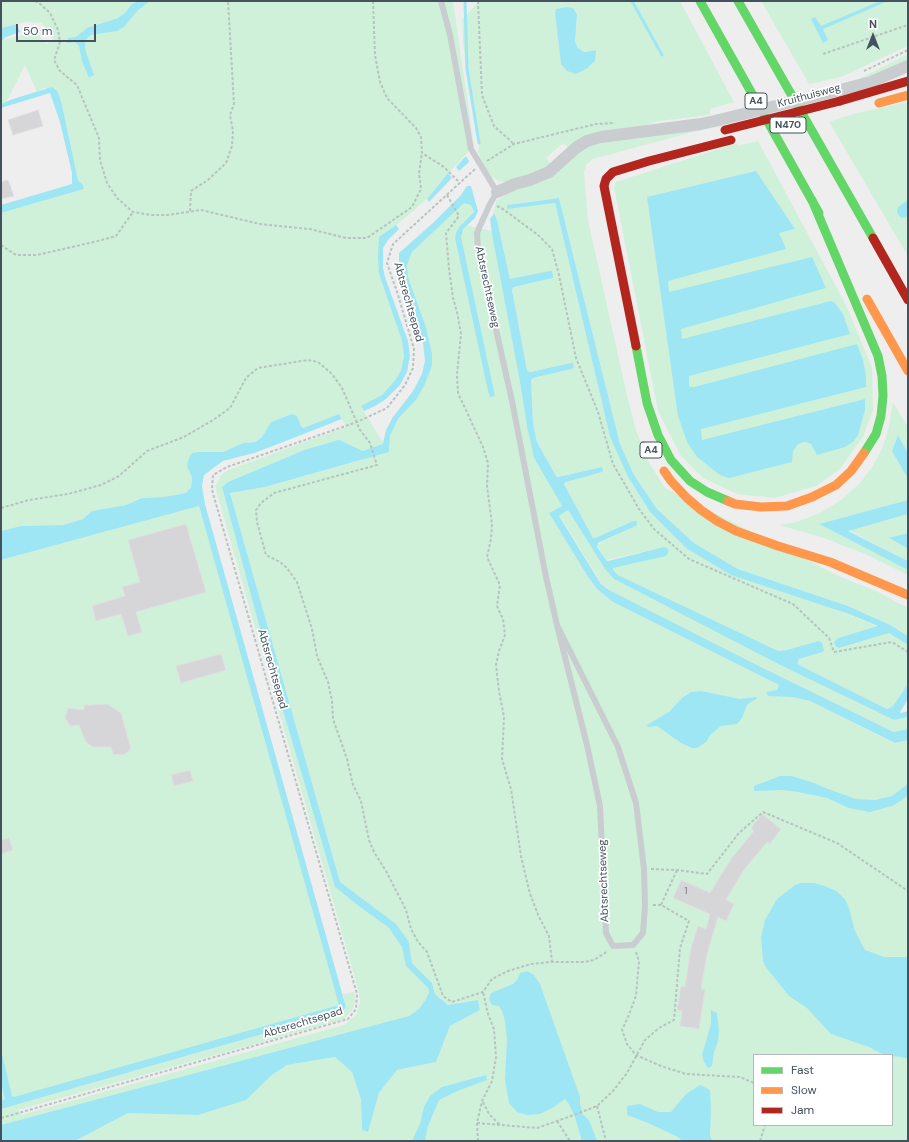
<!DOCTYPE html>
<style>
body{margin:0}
#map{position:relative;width:909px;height:1142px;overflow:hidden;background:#efeeee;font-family:"DM Sans",sans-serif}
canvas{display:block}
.frame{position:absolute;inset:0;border:2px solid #43525d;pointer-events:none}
.legend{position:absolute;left:753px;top:1054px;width:140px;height:72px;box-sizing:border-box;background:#fff;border:1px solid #b4babe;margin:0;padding:5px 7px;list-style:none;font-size:12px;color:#43525d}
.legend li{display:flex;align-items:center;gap:8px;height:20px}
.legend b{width:20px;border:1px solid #b4babe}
.north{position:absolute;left:853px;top:16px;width:40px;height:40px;-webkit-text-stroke:3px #fff;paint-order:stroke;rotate:0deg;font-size:11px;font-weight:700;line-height:16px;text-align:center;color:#43525d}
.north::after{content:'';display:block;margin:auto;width:14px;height:18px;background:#43525d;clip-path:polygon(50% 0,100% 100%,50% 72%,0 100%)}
.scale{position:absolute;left:16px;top:24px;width:80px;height:18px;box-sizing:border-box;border:2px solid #43525d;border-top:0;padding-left:5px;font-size:12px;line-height:14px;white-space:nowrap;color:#43525d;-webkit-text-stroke:3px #fff;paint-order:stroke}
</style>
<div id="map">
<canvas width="909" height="1142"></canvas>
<div class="frame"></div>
<ul class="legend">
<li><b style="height:5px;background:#63d668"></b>Fast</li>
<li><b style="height:5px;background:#ff974d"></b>Slow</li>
<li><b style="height:5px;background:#b3261e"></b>Jam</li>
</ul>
<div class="north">N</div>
<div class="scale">50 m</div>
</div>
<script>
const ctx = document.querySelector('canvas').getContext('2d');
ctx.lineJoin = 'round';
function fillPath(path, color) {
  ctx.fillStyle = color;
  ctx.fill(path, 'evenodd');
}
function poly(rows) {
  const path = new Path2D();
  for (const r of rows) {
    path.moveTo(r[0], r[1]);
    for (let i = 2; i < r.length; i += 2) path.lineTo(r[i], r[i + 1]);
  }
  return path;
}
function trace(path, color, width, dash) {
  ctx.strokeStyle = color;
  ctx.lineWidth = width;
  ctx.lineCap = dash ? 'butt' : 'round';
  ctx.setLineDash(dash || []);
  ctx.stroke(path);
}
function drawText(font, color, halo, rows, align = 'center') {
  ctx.font = font + ' "DM Sans",sans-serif';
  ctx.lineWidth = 3.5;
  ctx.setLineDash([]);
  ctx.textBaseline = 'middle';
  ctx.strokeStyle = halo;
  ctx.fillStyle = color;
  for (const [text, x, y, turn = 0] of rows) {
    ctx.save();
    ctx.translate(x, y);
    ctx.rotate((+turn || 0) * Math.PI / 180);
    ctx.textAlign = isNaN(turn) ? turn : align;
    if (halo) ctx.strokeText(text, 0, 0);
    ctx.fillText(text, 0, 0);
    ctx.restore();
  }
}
fillPath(poly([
 [1,1,453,1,474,146,442,180,427,199,385,235,382,235,379,237,379,274,402,341,404,356,401,370,396,379,382,395,361,407,389,452,390,436,398,419,416,400,432,366,426,327,408,277,407,265,412,252,464,202,471,205,474,212,462,224,492,231,520,382,527,427,534,458,562,506,549,513,588,577,597,589,613,602,779,685,777,690,792,697,810,701,894,743,908,740,908,1141,75,1141,128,1113,159,1113,246,1100,272,1075,287,1065,335,1057,352,1072,361,1100,362,1130,368,1132,379,1093,397,1070,436,1062,450,1026,480,1010,478,1000,448,1005,435,994,432,983,412,963,409,942,340,882,230,493,265,487,365,459,304,450,228,482,222,487,271,670,335,887,360,907,389,928,403,947,406,966,428,988,429,992,426,999,419,1009,409,1016,1,1137,1,560,199,506,345,1006,15,1105,343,1011,346,1007,343,994,354,992,355,998,354,1006,352,1011,344,1019,18,1110,21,1115,344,1025,356,1015,360,1002,358,989,215,487,221,475,228,470,346,427,339,414,303,428,301,426,297,416,284,417,271,422,262,437,255,442,243,443,223,452,199,452,187,466,192,478,191,487,186,493,163,497,142,498,126,505,92,511,83,519,63,525,21,526,1,531,1,213,84,189,83,185,78,180,62,105,58,92,44,88,37,92,25,65,8,99,5,103,1,104,1,40,35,33,35,36,39,35,46,44,52,40,53,36,48,35,42,23,25,22,1,28],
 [754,1055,892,1055,892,1125,754,1125],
 [479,1,680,1,734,102,710,109,710,115,659,121,569,148,563,143,546,158,551,164,541,171,506,182,498,181,491,176,482,163,478,152,480,142,466,65,463,44,462,20],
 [555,13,577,15,575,42,578,48,584,52,595,50,567,71,561,63],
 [761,1,908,1,908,46,841,77,809,84],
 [908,54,908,61,883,72,857,80],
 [908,102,908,200,898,207,903,218,908,217,908,256,829,122,853,114],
 [704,129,593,159,586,165,584,172,588,220,627,395,636,430,648,461,665,488,839,576,878,592,908,608,908,636,890,625,848,606,738,569,694,543,657,509,634,475,620,444,559,198,507,205,507,208,555,203,610,437,628,477,650,512,686,548,879,627,838,638,836,647,839,648,889,633,908,645,908,684,893,706,890,708,887,709,799,665,799,659,823,652,818,641,787,650,779,651,774,649,618,575,612,570,613,568,666,547,606,560,596,545,636,526,633,521,595,538,593,538,564,484,566,482,602,467,558,477,556,476,537,442,533,423,531,380,533,378,572,369,574,367,573,363,571,363,530,372,527,370,512,290,514,287,553,278,553,276,510,279,497,220,494,213,496,201,516,188,578,152,591,146,629,137],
 [758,141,846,305,872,368,873,410,863,437,840,469,816,486,775,498,737,494,703,478,681,456,658,411,614,187,616,182,737,143,738,146],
 [893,402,908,428,908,453,898,435,892,451,908,479,908,500,820,524,908,570,908,575,865,554,821,537,779,525,797,522,820,513,841,500,860,483,872,467,882,449,888,430],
 [568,510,605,569,614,579,780,665,894,720,908,717,908,729,894,732,761,667,609,590,602,584,559,515],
 [908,514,908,533,890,539,908,549,908,561,848,530]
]), '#cff1da');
fillPath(poly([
 [138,1,150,1,137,11,124,27,117,31,90,35,85,41,85,49,94,75,89,78,82,61,79,46,75,42,67,43,68,38,76,37,87,28,118,18,125,13,131,5],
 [880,1,888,1,823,29,828,40,823,43,811,19,815,17,821,26],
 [567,7,573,8,577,15,575,42,578,48,584,52,596,50,595,61,586,69,576,74,567,71,561,64,555,13,556,9],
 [17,24,20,32,6,37,1,41,1,28],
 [52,87,58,92,62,105,78,180,83,185,84,189,1,213,1,205,72,184,72,173,60,122,50,93,1,108,1,104,13,99],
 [466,156,469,161,468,163,459,171,456,167],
 [756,171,795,229,779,233,786,249,668,281,669,292,812,257,826,288,681,329,682,339,831,301,835,303,843,314,850,334,689,376,689,385,690,387,694,387,857,344,863,360,866,377,866,387,701,429,702,440,865,399,865,410,858,435,854,441,845,447,817,455,811,444,806,442,803,442,798,444,793,451,792,462,729,478,720,475,697,457,687,442,678,416,647,197],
 [448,173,452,178,429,202,427,199],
 [467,186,471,186,478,211,475,218,463,229,461,237,495,396,490,397,488,391,455,238,456,233,460,226,474,212,471,205,464,203,412,252,407,265,408,277,426,327,432,354,432,366,424,386,416,400,398,419,390,436,389,452,265,487,230,493,340,882,396,924,409,942,412,963,432,983,435,994,448,1005,478,1000,480,1010,450,1026,436,1062,397,1070,379,1093,368,1132,362,1130,361,1100,352,1072,335,1057,287,1065,272,1075,246,1100,198,1115,128,1113,75,1141,1,1141,1,1125,409,1016,419,1009,426,999,429,992,428,988,406,966,402,947,389,928,360,907,335,887,271,670,222,487,228,482,304,450,339,440,363,451,383,444,386,430,393,417,413,391,422,374,425,361,423,343,399,269,399,253,434,222,461,195],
 [559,198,620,444,634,475,657,509,694,543,738,569,848,606,890,625,908,636,908,645,889,633,839,648,836,647,834,642,838,638,878,626,846,613,731,575,686,548,650,512,628,477,610,437,555,203,507,209,507,205],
 [908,200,908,217,903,218,900,217,897,212,898,207],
 [494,213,497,220,510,279,550,271,552,271,553,276,553,278,514,287,512,290,527,370,530,372,571,363,573,363,574,367,572,369,533,378,531,380,533,423,537,442,556,476,558,477,602,467,603,471,602,472,566,482,564,484,593,538,595,538,633,521,637,521,637,525,636,526,598,543,597,547,606,560,608,561,664,547,667,548,669,551,666,556,613,568,613,570,618,575,774,649,779,651,787,650,818,641,821,642,822,643,824,650,823,652,799,659,798,663,799,665,887,709,893,706,908,684,908,699,900,712,901,713,908,711,908,717,894,720,780,665,614,579,605,569,568,510,559,516,601,584,609,590,761,667,894,732,908,729,908,740,895,743,810,701,792,697,768,696,766,692,777,690,779,685,613,602,597,589,588,577,549,513,562,506,534,458,527,427,520,382,492,234,490,219],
 [396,225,399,229,388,240,383,248,383,268,385,277,408,341,410,356,407,372,400,385,386,399,375,406,364,411,361,406,382,395,396,379,401,370,404,356,402,341,379,274,378,257,379,237],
 [292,414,297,416,301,426,303,428,339,414,342,419,278,444,254,453,223,461,204,475,202,486,205,504,346,1007,343,1011,1,1109,1,1101,5,1099,1,1083,1,1050,12,1096,14,1097,339,1005,199,506,1,560,1,531,21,526,63,525,83,519,92,511,126,505,142,498,163,497,186,493,191,487,192,478,187,466,189,458,192,453,199,452,223,452,243,443,255,442,262,437,271,422],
 [898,435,908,453,908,479,892,451],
 [908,500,908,514,848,531,908,561,908,570,819,524],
 [908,533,908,549,889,538],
 [701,691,740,699,756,697,757,699,752,701,747,705,742,718,737,724,721,726,711,734,706,742,697,748,692,748,681,743,657,726,648,727,647,725,669,712,682,698,691,692],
 [780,776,792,776,814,783,828,789,856,799,875,800,892,796,908,784,908,795,902,800,892,806,870,812,849,808,827,798,798,792,782,790,754,791,754,786],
 [801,883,814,883,825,886,836,891,845,899,849,908,855,931,865,950,884,957,908,957,908,1059,901,1057,892,1056,892,1055,884,1055,869,1047,831,1034,807,1008,789,996,765,966,763,961,761,937,765,920,777,899,795,885],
 [527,971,534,975,540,984,580,1097,580,1104,583,1115,589,1120,597,1141,582,1141,575,1117,569,1104,565,1099,554,1107,540,1114,527,1115,517,1112,509,1103,505,1080,507,1040,505,1021,502,1011,499,1006,492,1005,489,999,491,993,513,984,517,980,520,973],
 [711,1010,717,1013,719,1030,718,1041,714,1052,712,1066,708,1068,704,1062,702,1055,711,1024],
 [486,1075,487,1080,455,1092,439,1100,428,1126,425,1140,412,1141,420,1124,424,1107,430,1096,442,1087],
 [700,1085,710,1090,711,1109,710,1135,712,1141,683,1141,676,1136,648,1123,627,1115,627,1106,640,1104,658,1112,671,1112,686,1094]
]), '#9fe6f4');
trace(poly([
 [465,1,467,69,479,143],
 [632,1,662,55]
]), '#9fe6f4', 3);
const building = poly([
 [38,110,43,126,13,135,8,120,38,110],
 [8,180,14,196,1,199,1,182,8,180],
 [186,524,206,592,136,612,142,632,128,636,121,614,96,621,92,606,125,596,122,587,140,582,128,540,186,524],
 [221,654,226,670,181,683,176,666,221,654],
 [107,704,121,713,131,749,124,755,113,754,111,747,93,747,86,742,79,725,70,726,65,718,68,708,84,710,84,705,92,705,107,704],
 [190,770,193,781,174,786,171,775,190,770],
 [762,814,781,829,770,844,767,842,743,871,726,900,734,904,726,921,718,917,707,954,701,989,705,990,699,1029,680,1026,682,1011,677,1010,681,986,685,987,691,948,698,926,706,929,710,914,673,898,681,880,710,893,731,859,754,831,751,828,762,814],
 [9,838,13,850,1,854,1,840,9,838]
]);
fillPath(building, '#d6d6d9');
trace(building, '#e0e0e1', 1);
trace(poly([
 [35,1,39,3,50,13,58,30,60,42,54,60,60,71,77,85,99,138,100,160,107,183,117,198,133,212,150,215,167,215,201,210,260,224,310,229,346,238,367,238,412,207,421,189,419,173,422,153],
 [373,1,375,55,380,82,387,98,416,128,421,137,422,153,444,167,460,183],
 [478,1,482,95,494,126,514,144],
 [823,54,908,25],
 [864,71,908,50],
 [487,161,514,144,596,124,615,123],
 [447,195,459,216,446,233,449,269,453,298,457,312,461,334,457,375,458,393,483,447,488,463,487,486,492,524,491,539,487,557,500,585,497,606,503,619,505,635,499,651,496,665,499,691,504,717,502,759,511,789,521,856,530,894,539,917,549,936,552,962],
 [497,206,503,209,538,235,552,249,559,275,576,358,598,412,613,464,639,509,654,529,689,559,793,604,829,638,834,652,892,642,908,652],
 [190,211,191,191,208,180,226,163,232,146,233,131,230,115,234,104,228,1],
 [1,245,16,255,37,255,98,241,116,236,133,212],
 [1,508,29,500,68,494,101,485,119,476,147,451,184,437,213,420,230,408,246,378,258,368,308,360,318,362,332,374,342,388,360,430,370,443,377,465,274,493,261,503,256,510,257,522,266,555,280,562,287,568,297,582,312,629,317,656,328,682,332,701,333,719,347,759,353,785,361,801,369,840,374,852,386,871,406,910,411,929,418,942,427,952,443,996,452,1002,483,992,492,979,508,971,531,964,552,962,584,962,594,960,608,951],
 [651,869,677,870,707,874,739,833,763,812,837,843,908,891],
 [653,905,661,905],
 [636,952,639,961,636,996,628,1017,622,1030,627,1044,636,1055,661,1066,686,1074,740,1077,754,1083],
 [483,1102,489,1114,500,1125],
 [597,1106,606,1141],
 [1,1118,348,1019,356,1009,357,994,212,490,213,475,227,467,357,422,387,408,405,385,413,368,414,349,398,295,387,263,393,244,475,169],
 [557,1121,570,1141],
 [477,1123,537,1128,571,1116,597,1106,613,1091,627,1073,645,1040,659,1028,674,1020,680,948,689,921,661,905,677,870],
 [478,1141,477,1123,480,1110,482,1101,492,1081,496,1057,494,1029,488,1014,483,992],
 [760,1141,765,1125]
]), '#b6c4bf', 2, [3, 2]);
trace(poly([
 [441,1,450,35,471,149,497,192,490,204,479,228,477,233,478,249,512,401,546,577,557,625,587,745,600,806,606,933,613,946,633,945,643,933,645,906,644,869,636,803,618,747,557,625]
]), '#cacdcf', 6);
trace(poly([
 [836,91,871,82,908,66],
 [497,192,515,184,530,180,549,172,577,147,587,141,601,137,701,124,719,120]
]), '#cacdcf', 12);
trace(poly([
 [700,1,819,213],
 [738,1,873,238],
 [812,200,878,356,882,376,883,396,881,416,876,434,864,453],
 [636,346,647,403,658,435,671,460,690,481,707,492,728,501]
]), '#63d668', 9);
trace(poly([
 [879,103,908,95],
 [867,299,908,371],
 [664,471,671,481,687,498,701,510,717,521,736,531,778,546,830,562,908,595],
 [728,501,735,504,761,507,787,506,812,497,836,485,851,471,864,453]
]), '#ff974d', 9);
trace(poly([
 [840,101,908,81],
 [649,161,731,140],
 [873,238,908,300],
 [636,346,604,186,606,179,613,172,649,161]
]), '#b3261e', 9);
trace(poly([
 [719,120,836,91]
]), '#cacdcf', 12);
trace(poly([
 [725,130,840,101]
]), '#b3261e', 9);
drawText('9px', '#69747d', null, [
 ["1",686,892]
]);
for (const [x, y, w] of [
 [756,101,22],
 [788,125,36],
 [651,450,22]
]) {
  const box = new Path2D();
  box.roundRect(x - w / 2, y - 8, w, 16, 3);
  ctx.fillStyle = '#fff';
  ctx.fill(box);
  trace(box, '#43525d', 1);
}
drawText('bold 10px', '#43525d', null, [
 ["A4",756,101],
 ["N470",788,125],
 ["A4",651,450]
]);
drawText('11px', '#43525d', '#fff', [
 ["Kruithuisweg",809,96,-15],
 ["Abtsrechtseweg",487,287,78],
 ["Abtsrechtsepad",408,302,74],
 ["Abtsrechtsepad",272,669,74],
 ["Abtsrechtseweg",604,881,-92],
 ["Abtsrechtsepad",303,1023,-17]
]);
</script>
